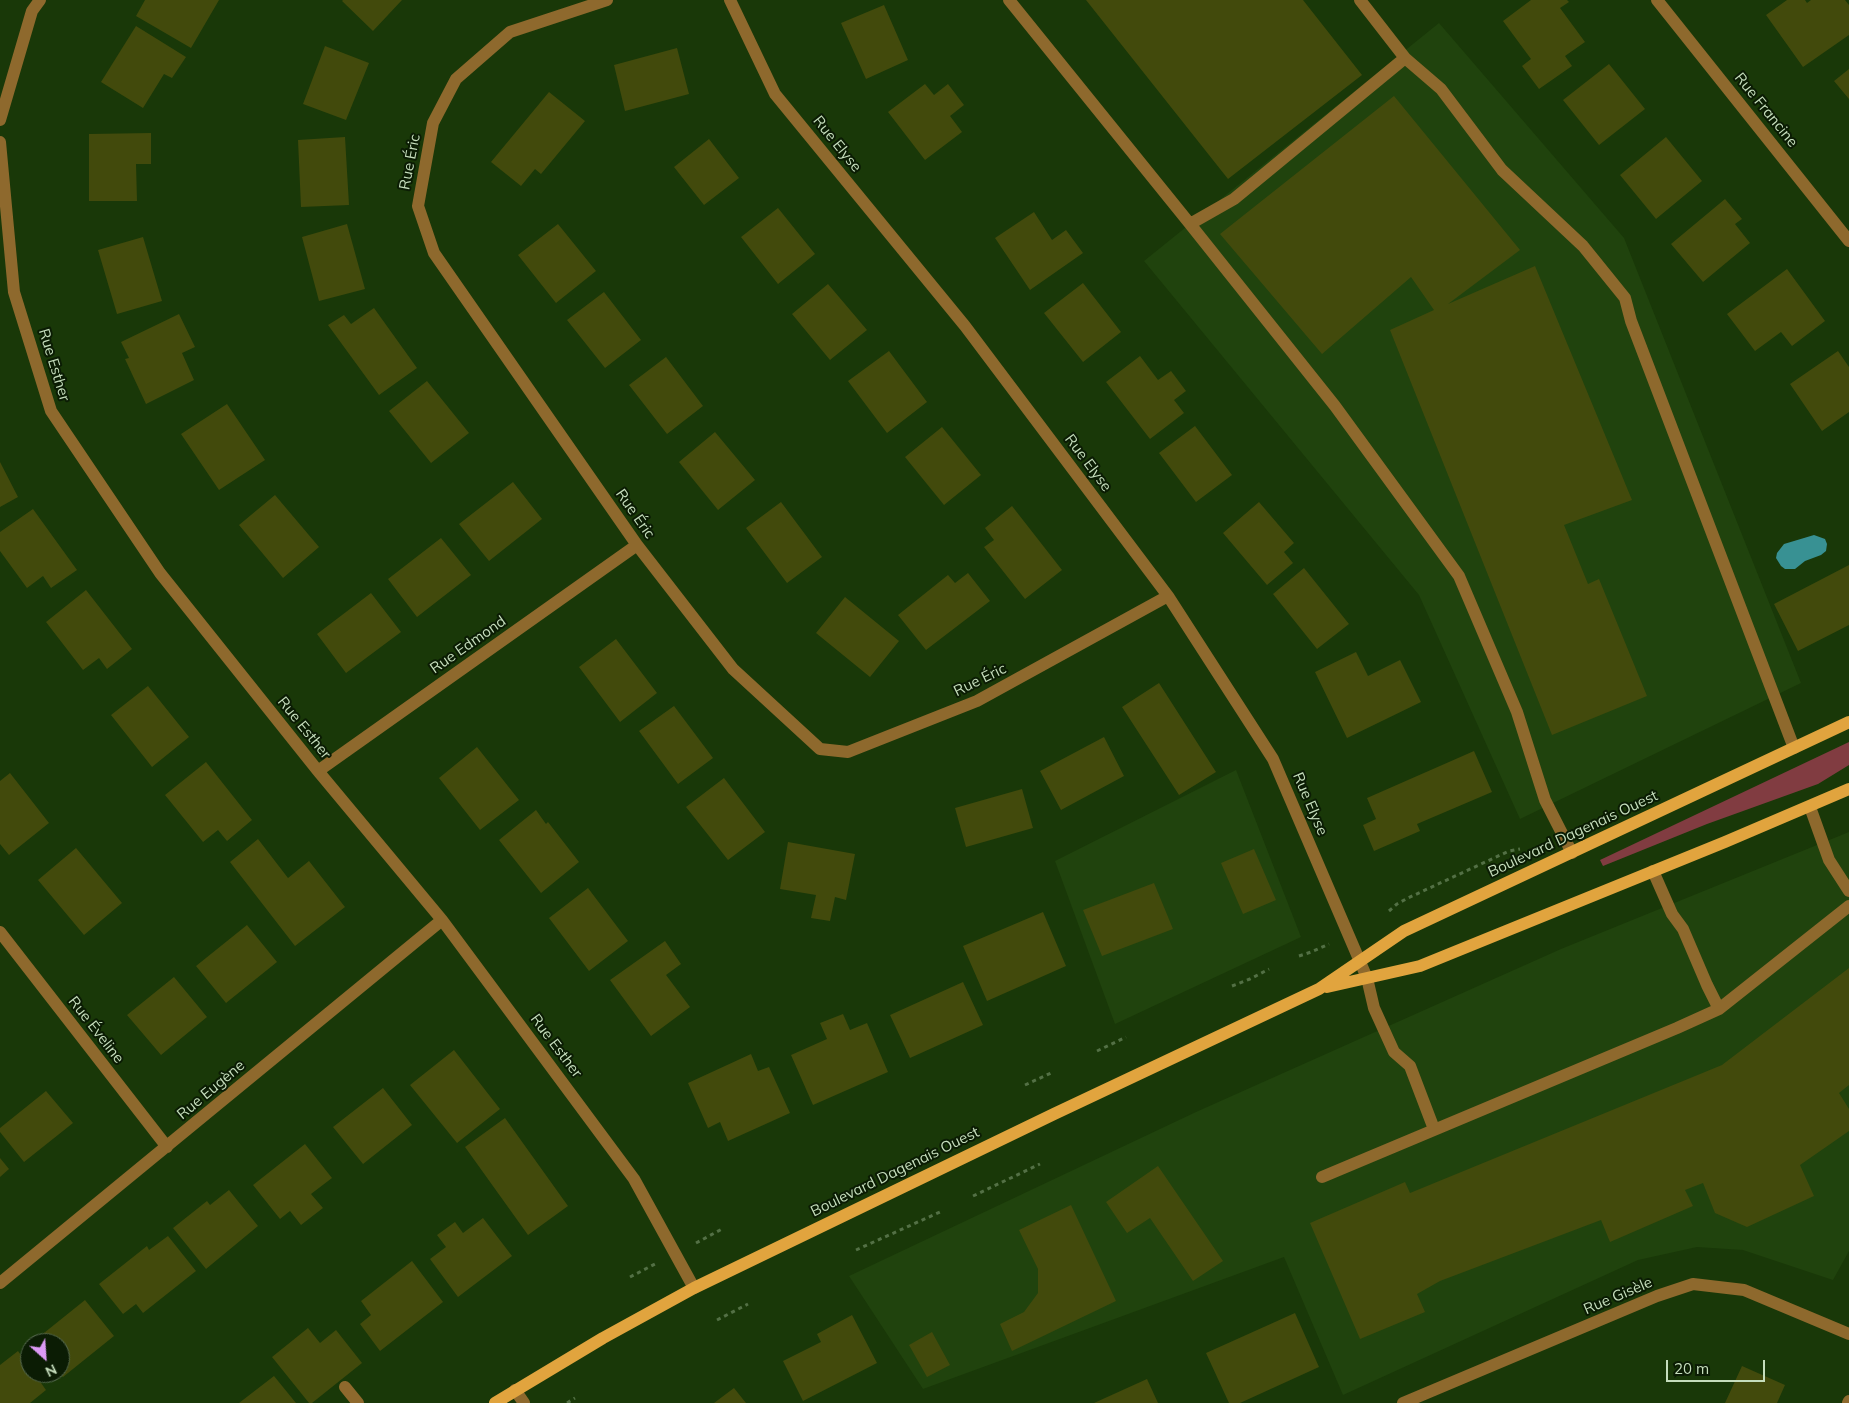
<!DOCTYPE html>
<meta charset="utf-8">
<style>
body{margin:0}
#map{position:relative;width:1849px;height:1403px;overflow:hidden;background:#193808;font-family:Mulish,sans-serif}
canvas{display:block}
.north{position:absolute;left:20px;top:1333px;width:50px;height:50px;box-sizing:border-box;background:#0b1c04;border:1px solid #55694e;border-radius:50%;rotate:154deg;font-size:14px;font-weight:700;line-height:20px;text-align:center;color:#c5ddbc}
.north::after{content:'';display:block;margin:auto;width:18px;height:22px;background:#dc99f4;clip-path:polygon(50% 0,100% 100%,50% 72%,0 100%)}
.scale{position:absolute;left:1666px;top:1360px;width:99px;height:22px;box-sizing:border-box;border:2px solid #c5ddbc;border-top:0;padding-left:6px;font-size:15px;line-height:18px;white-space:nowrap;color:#c5ddbc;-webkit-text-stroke:4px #0b1c04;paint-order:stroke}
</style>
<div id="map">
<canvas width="1849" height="1403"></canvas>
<div class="north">N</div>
<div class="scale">20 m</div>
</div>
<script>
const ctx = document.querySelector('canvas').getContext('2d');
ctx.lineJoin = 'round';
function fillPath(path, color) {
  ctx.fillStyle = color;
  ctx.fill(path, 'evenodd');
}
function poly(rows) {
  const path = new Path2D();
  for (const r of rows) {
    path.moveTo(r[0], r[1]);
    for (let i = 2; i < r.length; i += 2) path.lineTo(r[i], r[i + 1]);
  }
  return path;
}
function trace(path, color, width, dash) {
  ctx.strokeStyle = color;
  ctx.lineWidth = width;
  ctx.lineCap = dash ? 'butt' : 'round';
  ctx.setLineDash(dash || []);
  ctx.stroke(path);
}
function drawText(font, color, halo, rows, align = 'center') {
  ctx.font = font + ' Mulish,sans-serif';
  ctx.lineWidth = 4;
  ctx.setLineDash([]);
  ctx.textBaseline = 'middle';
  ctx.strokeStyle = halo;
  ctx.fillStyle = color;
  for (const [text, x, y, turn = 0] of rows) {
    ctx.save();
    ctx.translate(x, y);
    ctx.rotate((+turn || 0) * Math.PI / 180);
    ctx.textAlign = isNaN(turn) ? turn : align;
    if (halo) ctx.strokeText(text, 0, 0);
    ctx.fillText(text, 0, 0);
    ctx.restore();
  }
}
fillPath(poly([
 [1439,23,1624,238,1801,683,1520,819,1419,595,1144,261],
 [1236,770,1301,937,1115,1024,1055,861],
 [1849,832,1849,1251,1833,1280,1743,1250,1697,1247,1638,1260,1343,1395,1284,1257,923,1389,849,1276,1196,1112,1561,949]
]), '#20430d');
fillPath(poly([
 [1849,742,1849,765,1818,784,1707,824,1603,866,1600,860]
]), '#813c41');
fillPath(poly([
 [1814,535,1825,539,1827,544,1826,551,1821,555,1805,561,1795,569,1785,569,1781,566,1776,558,1777,553,1784,544]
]), '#389193');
fillPath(poly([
 [145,0,219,0,191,48,136,16],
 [343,0,402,0,373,31,342,1],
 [1086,0,1303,0,1362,75,1228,179],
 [1531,0,1567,0,1569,2,1560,8,1585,42,1565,56,1572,66,1539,89,1522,66,1531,59,1503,21],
 [1787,0,1805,0,1807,3,1811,0,1845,0,1849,5,1849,35,1803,67,1766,15],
 [884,5,908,60,866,79,841,23],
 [136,26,186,57,172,78,164,74,143,108,101,82],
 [325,46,369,63,346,120,303,104],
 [677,48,689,94,625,111,614,65],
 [1609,64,1645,109,1599,145,1563,100],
 [1849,69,1849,99,1834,81],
 [925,84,934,95,948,84,964,105,950,116,962,132,925,160,888,112],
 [549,92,585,121,541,174,535,169,521,186,491,162],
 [1394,96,1520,250,1448,304,1535,266,1632,500,1564,525,1588,584,1599,579,1647,696,1552,735,1390,330,1434,310,1411,277,1322,354,1220,234],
 [151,133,151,164,136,164,137,201,89,201,89,134],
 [345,137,349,205,301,207,298,140],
 [1666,137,1702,181,1656,219,1620,175],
 [709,139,739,178,704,205,674,167],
 [1725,199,1742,219,1735,224,1750,243,1703,282,1671,244],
 [778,208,815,254,778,284,741,237],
 [1034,212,1052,240,1066,230,1083,253,1030,290,995,238],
 [347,224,365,289,319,301,302,237],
 [558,224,596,271,556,303,518,255],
 [143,237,162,301,117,314,98,250],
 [1787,269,1825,321,1792,346,1781,332,1755,351,1727,314],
 [1083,283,1121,332,1083,362,1044,313],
 [828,284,867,330,830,360,792,314],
 [604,292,641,340,605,368,567,320],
 [374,308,417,368,379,395,328,325,344,315,351,324],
 [179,314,195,347,182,353,194,380,146,404,125,359,129,358,121,342],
 [889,351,927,402,887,433,848,381],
 [1838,351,1849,367,1849,412,1822,431,1790,384],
 [1140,356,1158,380,1171,371,1186,391,1174,400,1184,413,1150,439,1106,382],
 [666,357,703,406,667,434,629,385],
 [427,381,469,433,431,463,389,411],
 [227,404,265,460,219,490,181,434],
 [1195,426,1232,475,1196,502,1159,453],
 [942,427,981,475,944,505,905,457],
 [715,432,755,480,718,510,679,462],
 [0,462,18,497,0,507],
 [513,482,542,519,489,561,459,524],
 [275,495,319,547,283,578,239,525],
 [781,502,822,557,787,583,746,528],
 [1259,502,1294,543,1284,552,1293,563,1267,585,1223,533],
 [1012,506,1062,570,1025,599,984,547,994,540,985,528],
 [33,509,77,570,51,588,43,576,27,588,0,551,0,532],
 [441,538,471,575,417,617,388,579],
 [1849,565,1849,625,1798,651,1774,604],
 [1304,568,1349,624,1317,649,1273,594],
 [968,573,990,601,926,650,898,615,948,575,955,583],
 [86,590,132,649,107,669,99,658,83,670,46,622],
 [371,593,401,632,346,673,317,634],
 [845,597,899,641,870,677,816,633],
 [616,639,657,693,620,722,579,667],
 [1356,652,1368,676,1400,660,1421,702,1347,738,1315,672],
 [1159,683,1216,772,1179,795,1122,707],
 [148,686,189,737,152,767,111,715],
 [674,706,713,758,678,784,639,731],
 [1104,737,1124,776,1061,810,1040,771],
 [477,747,519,800,480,830,439,778],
 [1474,751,1492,792,1417,824,1420,831,1374,851,1363,825,1376,819,1367,798],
 [206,762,252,820,227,841,218,830,203,842,165,795],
 [10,773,49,823,9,855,0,844,0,781],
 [724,778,765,832,728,860,686,807],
 [1022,789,1033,828,966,847,955,808],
 [536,810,546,824,548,822,579,862,541,893,499,840],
 [258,839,288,878,309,861,345,907,295,946,230,862],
 [788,842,855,854,846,900,835,897,830,921,811,918,816,895,780,889],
 [76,848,122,903,84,935,38,880],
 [1254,849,1276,900,1243,914,1221,863],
 [1154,883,1173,929,1102,956,1083,910],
 [588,888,628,941,589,971,549,918],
 [1043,912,1066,966,987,1001,963,946],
 [247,925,277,962,226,1003,196,966],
 [665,941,681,964,666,975,690,1007,651,1036,610,980],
 [1849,968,1849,1085,1839,1093,1849,1109,1849,1131,1800,1165,1814,1196,1747,1227,1715,1213,1703,1183,1685,1190,1693,1206,1610,1242,1601,1220,1440,1281,1417,1294,1425,1312,1360,1339,1310,1223,1405,1182,1410,1193,1722,1065],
 [174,977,207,1017,161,1055,127,1015],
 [963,982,983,1025,910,1058,890,1015],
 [843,1014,850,1030,867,1023,888,1072,813,1105,791,1055,827,1039,820,1023],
 [454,1050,500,1109,457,1143,410,1085],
 [751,1054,758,1071,769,1067,790,1113,728,1141,720,1122,708,1128,688,1083],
 [383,1088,412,1125,363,1164,333,1127],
 [46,1091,73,1123,24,1162,0,1132,0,1128],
 [505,1118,568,1206,528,1235,465,1147],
 [305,1144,332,1178,311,1194,323,1208,301,1225,290,1211,280,1219,253,1185],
 [0,1158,9,1169,0,1177],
 [1158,1166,1223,1261,1193,1281,1150,1218,1127,1233,1106,1202],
 [229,1190,258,1226,206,1269,173,1228,207,1201,210,1205],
 [1071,1205,1116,1301,1012,1351,1000,1324,1024,1312,1038,1293,1038,1269,1019,1230],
 [483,1218,512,1256,458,1297,430,1259,446,1247,437,1235,455,1222,463,1233],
 [168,1236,196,1271,143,1313,136,1304,123,1314,99,1284,147,1246,149,1250],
 [412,1261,443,1302,380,1351,360,1324,371,1315,361,1301],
 [85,1300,114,1336,63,1377,60,1374,60,1343,35,1343,34,1341],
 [1295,1313,1319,1367,1240,1403,1229,1403,1206,1353],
 [852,1315,877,1363,803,1401,783,1361,821,1342,817,1334],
 [308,1328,320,1343,336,1330,362,1363,312,1403,309,1403,272,1357],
 [932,1332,950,1365,927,1377,909,1345],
 [18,1351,30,1368,30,1373,34,1373,46,1390,30,1403,0,1403,0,1365],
 [1742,1366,1785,1385,1777,1403,1725,1403],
 [274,1376,296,1403,239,1403],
 [1147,1379,1158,1403,1094,1403],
 [734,1388,746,1403,714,1403]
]), '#424a0c');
trace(poly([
 [1389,911,1397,904,1408,898,1509,851,1520,849],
 [1299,956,1311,952,1329,944],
 [1232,986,1250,979,1269,969],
 [1097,1051,1126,1037],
 [1025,1085,1051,1073],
 [973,1196,1040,1164],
 [696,1243,722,1229],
 [856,1250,940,1212],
 [630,1277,655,1264],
 [717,1320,748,1304],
 [567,1403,575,1398]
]), '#537045', 3, [4, 4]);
trace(poly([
 [607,0,510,32,456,79,433,123,418,206,434,253,637,545,733,669,820,749,848,752,977,701,1168,596],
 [730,0,775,94,965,326,1168,596,1273,759,1367,978,1374,1008,1394,1052,1410,1066,1434,1129],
 [1009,0,1190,224,1234,199,1405,58],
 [1360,0,1405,58,1441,89,1502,170,1583,246,1625,298,1631,321,1794,748],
 [1657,0,1849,241],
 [0,120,32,11,40,0],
 [0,142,14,292,51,411,160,573,318,771,442,920,634,1179,694,1288],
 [1190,224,1335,406,1459,576,1517,712,1545,800,1572,853],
 [318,771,637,545],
 [1810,807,1829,860,1849,891],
 [1653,871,1672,914,1683,929,1707,985,1719,1009],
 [0,932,167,1147],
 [1322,1177,1677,1028,1719,1009,1849,906],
 [0,1283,442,920],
 [345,1387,358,1403],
 [515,1390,524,1403],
 [1403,1403,1657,1296,1693,1284,1744,1290,1849,1334],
 [1848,1403,1849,1401]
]), '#8e692d', 12);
trace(poly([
 [1327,987,1420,966,1725,842,1849,789],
 [495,1403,603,1338,694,1288,1054,1114,1319,989,1404,931,1849,722]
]), '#e1a43e', 12);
drawText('15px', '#c5ddbc', '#0b1c04', [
 ["Rue Francine",1766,110,51],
 ["Rue Elyse",837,144,51],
 ["Rue Éric",410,162,-79],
 ["Rue Esther",54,365,73],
 ["Rue Elyse",1088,463,53],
 ["Rue Éric",635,514,55],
 ["Rue Edmond",468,645,-35],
 ["Rue Éric",980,680,-26],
 ["Rue Esther",304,728,51],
 ["Rue Elyse",1310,804,67],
 ["Boulevard Dagenais Ouest",1573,834,-25],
 ["Rue Éveline",96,1030,52],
 ["Rue Esther",556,1046,53],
 ["Rue Eugène",211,1090,-40],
 ["Boulevard Dagenais Ouest",895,1172,-26],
 ["Rue Gisèle",1618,1296,-23]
]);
</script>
